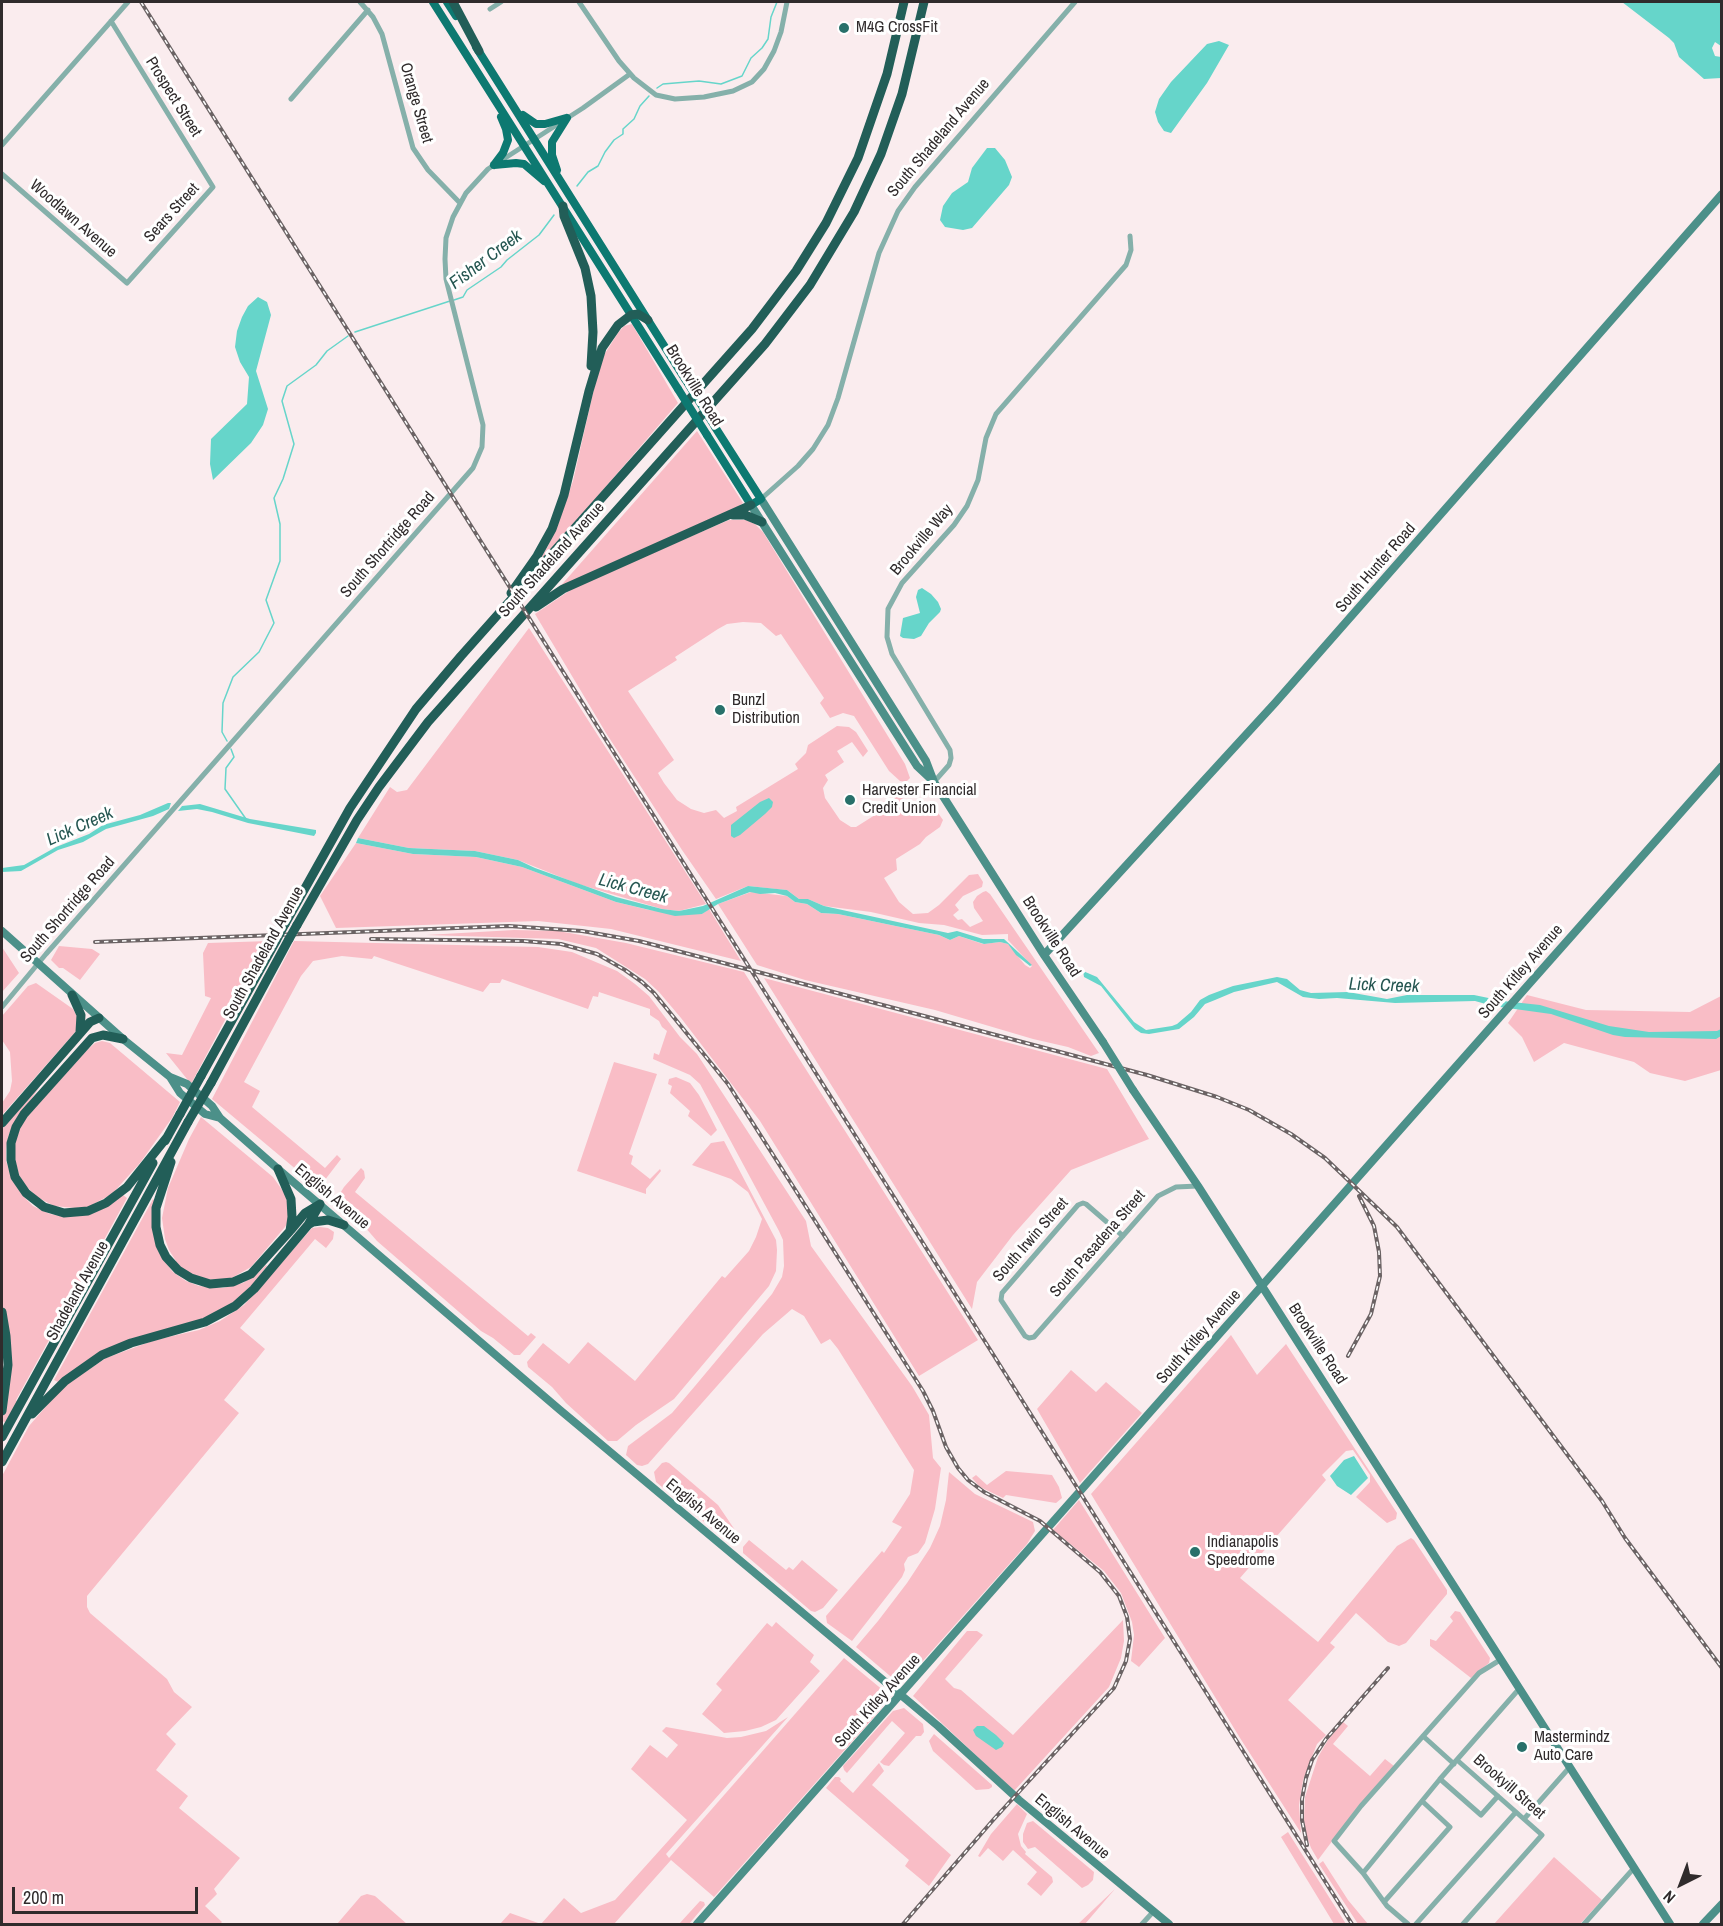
<!DOCTYPE html>
<style>
body{margin:0}
#map{position:relative;width:1723px;height:1926px;overflow:hidden;background:#faecee;font-family:"Archivo Narrow",sans-serif}
canvas{display:block}
.frame{position:absolute;inset:0;border:3px solid #302b2c;pointer-events:none}
.north{position:absolute;left:1651px;top:1854px;width:60px;height:60px;-webkit-text-stroke:4px #fff;paint-order:stroke;rotate:222deg;font-size:16px;font-weight:700;line-height:24px;text-align:center;color:#302b2c}
.north::after{content:'';display:block;margin:auto;width:21px;height:27px;background:#302b2c;clip-path:polygon(50% 0,100% 100%,50% 72%,0 100%)}
.scale{position:absolute;left:12px;top:1887px;width:186px;height:27px;box-sizing:border-box;border:3px solid #302b2c;border-top:0;padding-left:8px;font-size:18px;line-height:21px;white-space:nowrap;color:#302b2c;-webkit-text-stroke:4px #fff;paint-order:stroke}
</style>
<div id="map">
<canvas width="1723" height="1926"></canvas>
<div class="frame"></div>
<div class="north">N</div>
<div class="scale">200 m</div>
</div>
<script>
const ctx = document.querySelector('canvas').getContext('2d');
ctx.lineJoin = 'round';
function fillPath(path, color) {
  ctx.fillStyle = color;
  ctx.fill(path, 'evenodd');
}
function poly(rows) {
  const path = new Path2D();
  for (const r of rows) {
    path.moveTo(r[0], r[1]);
    for (let i = 2; i < r.length; i += 2) path.lineTo(r[i], r[i + 1]);
  }
  return path;
}
function trace(path, color, width, dash) {
  ctx.strokeStyle = color;
  ctx.lineWidth = width;
  ctx.lineCap = dash ? 'butt' : 'round';
  ctx.setLineDash(dash || []);
  ctx.stroke(path);
}
function drawText(font, color, halo, rows, align = 'center') {
  ctx.font = font + ' "Archivo Narrow",sans-serif';
  ctx.lineWidth = 6;
  ctx.setLineDash([]);
  ctx.textBaseline = 'middle';
  ctx.strokeStyle = halo;
  ctx.fillStyle = color;
  for (const [text, x, y, turn = 0] of rows) {
    ctx.save();
    ctx.translate(x, y);
    ctx.rotate((+turn || 0) * Math.PI / 180);
    ctx.textAlign = isNaN(turn) ? turn : align;
    if (halo) ctx.strokeText(text, 0, 0);
    ctx.fillText(text, 0, 0);
    ctx.restore();
  }
}
fillPath(poly([
 [632,324,678,403,533,571,548,546,560,518,573,481,598,371,604,355,618,333,624,326],
 [697,431,743,503,735,509,557,590],
 [729,520,746,520,755,524,763,532,905,764,910,778,906,782,900,781,889,771,854,716,843,713,830,718,820,703,824,698,781,634,776,636,761,623,743,622,727,624,718,629,675,657,677,660,628,691,674,760,658,773,664,783,677,800,691,809,704,813,716,810,724,818,737,811,736,807,798,769,795,764,806,753,808,745,837,726,849,727,856,732,868,751,863,757,852,742,837,751,844,762,825,775,828,780,823,788,825,798,840,820,851,827,856,827,875,815,883,802,896,795,909,802,926,801,931,803,943,820,940,827,926,837,920,844,896,859,897,870,884,878,899,902,913,914,928,913,939,905,969,875,978,874,983,882,982,887,963,896,955,905,959,910,953,915,958,920,962,919,970,927,983,921,974,908,973,902,977,896,983,892,986,891,990,894,1099,1053,1091,1056,1068,1047,1033,1039,935,1010,805,980,757,965,718,904,751,892,787,896,795,902,807,904,821,913,838,914,939,935,950,940,959,936,983,944,1000,942,1008,944,1025,965,1030,968,1032,966,1008,940,1008,934,982,935,944,925,919,923,871,912,824,906,808,899,799,899,787,890,776,889,748,886,716,899,682,850,606,733,535,614,578,585],
 [529,628,706,904,679,911,662,909,578,884,518,860,475,851,409,848,358,838,390,787,397,792,407,790],
 [356,843,413,854,476,857,522,867,616,902,649,910,702,914,709,909,741,961,611,929,538,921,336,928,320,896],
 [514,930,558,931,626,943,744,972,978,1340,919,1376,760,1121,681,1018,659,992,645,979,596,948,558,939,426,935],
 [269,941,242,988,191,1084,166,1053,182,1055,211,998,205,996,203,953,208,943],
 [294,941,538,947,572,952,617,971,635,984,649,996,680,1037,697,1054,806,1221,811,1246,912,1386,929,1415,933,1458,941,1468,935,1509,925,1543,918,1553,908,1557,904,1564,905,1570,902,1577,852,1641,827,1623,826,1616,882,1551,884,1553,902,1527,892,1522,910,1494,914,1470,838,1349,830,1339,821,1344,804,1316,792,1309,763,1334,648,1464,642,1466,637,1465,626,1455,628,1446,672,1413,695,1386,772,1294,782,1277,784,1266,783,1240,779,1231,700,1084,690,1075,653,1059,654,1053,659,1055,667,1031,662,1027,659,1021,650,1015,650,1009,599,992,598,997,593,996,588,1009,502,979,500,983,490,983,483,992,374,956,372,959,342,956,313,961,301,976,244,1082,260,1091,252,1107,325,1168,337,1155,341,1159,321,1185,316,1186,212,1099],
 [59,946,92,949,100,954,80,980,63,968,59,968,51,960],
 [2,947,19,973,2,992],
 [764,978,1107,1069,1149,1139,1071,1170,1013,1235,977,1282,972,1309],
 [36,983,73,1009,78,1018,77,1030,2,1115,2,1103,10,1091,12,1081,10,1052,2,1040,2,1016,28,986],
 [1527,995,1586,1010,1690,1012,1721,996,1721,1070,1685,1081,1650,1073,1634,1062,1564,1043,1534,1062,1522,1037,1508,1023],
 [102,1041,110,1043,180,1102,172,1118,140,1163,112,1194,88,1207,75,1208,54,1206,37,1197,26,1186,19,1175,14,1155,16,1135,24,1120,86,1051,95,1043],
 [614,1062,657,1074,629,1154,633,1156,631,1164,650,1179,660,1169,661,1171,646,1189,646,1194,577,1171],
 [676,1077,690,1083,699,1095,717,1130,711,1136,688,1116,690,1111,670,1093,672,1086,668,1084,669,1079],
 [40,1086,9,1134,6,1149,6,1161,13,1181,23,1196,33,1206,50,1214,65,1217,94,1213,123,1195,127,1198,16,1400,18,1402,5,1423,2,1420,6,1404,8,1327,2,1304,2,1129],
 [201,1117,273,1177,285,1194,288,1204,288,1222,285,1227,251,1267,230,1279,209,1280,191,1274,175,1263,176,1261,169,1250,165,1239,162,1218,168,1188,189,1139],
 [724,1141,776,1240,777,1250,776,1271,769,1286,674,1399,636,1425,617,1441,608,1441,566,1403,552,1387,528,1367,527,1362,543,1343,569,1364,588,1342,635,1381,722,1276,725,1278,749,1251,756,1237,762,1219,748,1192,731,1179,692,1165,711,1143],
 [361,1168,364,1171,365,1178,355,1192,528,1336,531,1333,536,1337,520,1355,514,1355,493,1338,481,1331,377,1241,364,1226,340,1206,337,1200,339,1195,344,1187],
 [153,1199,155,1201,163,1259,173,1272,186,1281,199,1286,223,1288,243,1283,258,1273,266,1265,267,1266,247,1293,215,1315,123,1343,58,1382,54,1380],
 [320,1227,328,1228,334,1232,333,1239,326,1248,315,1239,240,1328,265,1349,224,1400,239,1413,87,1596,87,1607,90,1613,167,1679,174,1692,192,1707,166,1734,176,1744,156,1770,188,1796,179,1808,240,1858,214,1889,217,1894,205,1906,222,1922,220,1924,2,1924,2,1476,29,1426,63,1387,106,1358,155,1340,199,1330,220,1321,244,1305,312,1228],
 [1231,1335,1257,1375,1286,1344,1397,1513,1396,1519,1387,1523,1356,1497,1370,1482,1370,1475,1353,1450,1346,1451,1322,1475,1326,1480,1240,1578,1318,1642,1397,1546,1411,1538,1414,1540,1447,1590,1447,1594,1406,1643,1399,1646,1388,1642,1356,1613,1330,1643,1335,1647,1288,1700,1326,1735,1317,1744,1303,1780,1299,1805,1301,1833,1240,1738,1091,1494],
 [1071,1370,1096,1392,1106,1382,1142,1413,1080,1483,1037,1409],
 [666,1462,669,1463,718,1505,735,1530,737,1537,734,1540,727,1541,656,1482,654,1472,662,1463],
 [1006,1471,1052,1475,1059,1487,1062,1498,1056,1503,1006,1495,1003,1498,980,1487,972,1478,976,1475,987,1485],
 [949,1472,975,1494,1033,1522,1035,1531,1027,1544,905,1681,896,1681,856,1647,878,1621,907,1583,930,1548,940,1526,946,1500],
 [1079,1500,1165,1638,1139,1667,1131,1661,1134,1635,1132,1622,1121,1593,1104,1571,1053,1530],
 [749,1540,786,1570,789,1567,793,1570,802,1560,838,1590,823,1608,815,1612,811,1611,743,1553,743,1547],
 [1455,1611,1460,1612,1490,1658,1489,1663,1471,1678,1430,1646,1430,1639,1436,1641,1453,1621,1450,1617],
 [1123,1620,1124,1641,1121,1658,1109,1687,1014,1791,913,1696,967,1631,977,1631,983,1635,945,1679,954,1688,961,1690,1013,1735],
 [776,1622,814,1655,810,1662,820,1671,776,1720,761,1727,745,1731,724,1733,702,1714,722,1690,716,1684,767,1623,772,1627],
 [844,1658,884,1691,886,1701,881,1709,714,1897,671,1860,614,1924,500,1924,510,1913,541,1924,564,1898,581,1913,615,1900,687,1820,631,1769,650,1745,667,1758,678,1745,662,1731,666,1727,727,1738,741,1737,766,1731,788,1717,666,1854,669,1858],
 [904,1708,923,1724,924,1732,921,1736,916,1736,889,1766,884,1765,880,1762,905,1733,892,1721,847,1773,844,1770,843,1766,893,1711],
 [1343,1722,1348,1726,1333,1744,1370,1776,1385,1759,1394,1766,1357,1808,1318,1860,1311,1848,1306,1834,1304,1820,1305,1797,1318,1757,1328,1740],
 [934,1734,992,1785,992,1787,989,1789,976,1790,933,1751,929,1741],
 [879,1763,884,1771,872,1785,951,1855,929,1886,905,1866,909,1860,826,1788,835,1777,839,1777,841,1779,840,1781,853,1793],
 [1017,1804,1027,1814,1018,1834,1021,1846,1026,1852,1025,1854,1052,1877,1053,1882,1041,1896,1027,1884,1037,1872,1013,1850,1003,1861,988,1848,980,1857,978,1856,991,1834],
 [1033,1821,1094,1872,1093,1880,1088,1885,1082,1888,1035,1847,1028,1849,1023,1842,1023,1834,1027,1823],
 [1288,1832,1346,1924,1334,1924,1281,1837],
 [1554,1857,1602,1900,1580,1924,1494,1924],
 [1323,1861,1348,1900,1368,1924,1358,1924,1319,1864],
 [1115,1889,1085,1924,1078,1924],
 [367,1894,375,1896,407,1924,337,1924,361,1896],
 [700,1901,704,1902,705,1905,689,1924,679,1924]
]), '#f9bdc6');
fillPath(poly([
 [1622,2,1721,2,1721,46,1715,42,1712,48,1715,56,1721,57,1721,78,1704,79,1679,57,1674,43,1669,38],
 [1219,41,1229,45,1207,83,1171,133,1164,131,1158,122,1155,112,1159,99,1171,82,1207,44],
 [987,148,995,148,1005,160,1012,177,1009,185,972,228,963,230,945,227,940,220,943,206,952,193,968,182,972,168],
 [258,297,267,302,271,315,256,371,268,409,263,425,251,443,213,480,210,464,211,439,247,404,249,377,240,362,235,347,237,331,242,317,248,306],
 [922,588,931,594,938,602,941,609,940,612,929,623,921,636,914,639,903,638,900,636,903,618,920,613,916,597,918,590],
 [769,798,773,802,772,807,765,814,740,835,734,838,731,836,731,825,760,802],
 [168,803,171,803,169,809,153,816,106,829,83,842,58,850,21,871,2,872,2,868,24,865,56,847,89,834,103,825,140,815],
 [200,804,250,819,316,830,316,833,314,836,248,823,212,812,197,809,178,811,182,806],
 [358,838,409,848,475,851,518,860,535,868,616,897,662,909,679,911,703,906,748,886,787,890,799,899,808,899,824,906,948,933,957,931,983,939,1004,939,1032,965,1030,966,1016,955,1008,944,1000,942,984,944,959,936,950,940,939,935,838,914,821,913,807,904,795,902,787,896,775,893,760,894,750,892,718,904,702,914,675,916,616,902,522,867,476,857,413,854,356,843],
 [1083,971,1097,977,1134,1022,1146,1030,1172,1026,1177,1024,1191,1012,1200,1000,1209,995,1233,986,1277,977,1287,979,1300,990,1311,993,1348,992,1387,999,1407,995,1474,995,1503,1001,1540,1005,1609,1026,1649,1032,1717,1031,1721,1029,1721,1036,1716,1039,1625,1037,1613,1035,1551,1014,1493,1006,1475,1001,1395,1003,1337,998,1319,999,1303,997,1277,982,1234,992,1215,1000,1205,1004,1194,1017,1179,1029,1149,1034,1141,1033,1135,1029,1101,986,1084,977],
 [1354,1456,1368,1478,1351,1495,1337,1486,1330,1476,1344,1460],
 [977,1726,984,1726,996,1735,1004,1743,1002,1747,996,1750,976,1736,973,1730]
]), '#66d5ca');
trace(poly([
 [657,88,663,84,699,81,721,84,742,76,751,58,762,48,768,39,771,17,777,2],
 [577,186,588,172,598,166,605,152,614,140,623,134,623,129,634,119,640,106,649,96],
 [454,300,463,297,467,290,501,267,507,260,539,235,554,215],
 [355,332,450,301],
 [227,741,222,732,223,703,233,677,259,652,274,623,266,600,280,561,280,524,274,498,283,479,294,444,282,401,287,386,316,365,327,351,348,336],
 [231,749,234,757,226,768,225,789,246,819]
]), '#66d5ca', 1.5);
trace(poly([
 [360,2,373,17,382,34,413,148,428,170,460,203],
 [579,2,619,61,634,78,656,95,675,99,704,97,733,91,752,82,764,69,774,51,781,32,787,2],
 [490,9,501,2],
 [291,99,368,10],
 [2,145,128,2],
 [2,174,127,283,213,187,111,21],
 [761,499,798,466,813,449,828,425,838,398,879,253,898,211,915,187,1075,2],
 [934,782,949,765,951,758,950,750,892,654,887,637,888,609,902,583,954,525,967,506,978,480,986,438,996,414,1126,265,1131,250,1130,236],
 [2,1007,46,954,473,468,482,447,483,425,446,279,445,259,446,238,453,217,466,193,488,169,583,108,630,74],
 [1123,1236,1086,1204,1083,1203,1078,1205,1002,1293,1001,1300,1025,1336,1029,1338,1034,1337,1158,1196,1176,1187,1198,1186],
 [1423,1736,1454,1764],
 [1457,1760,1542,1835,1463,1924],
 [1440,1779,1481,1815,1498,1796],
 [1524,1819,1569,1768],
 [1363,1873,1440,1779,1519,1689],
 [1384,1902,1450,1827,1422,1801],
 [1142,1924,1153,1912],
 [1408,1924,1387,1906,1363,1873,1334,1841,1361,1806,1479,1673,1500,1660],
 [1416,1924,1516,1812],
 [1584,1924,1634,1868]
]), '#85b0aa', 5);
trace(poly([
 [761,499,926,761,934,782,1044,955,1103,1042],
 [751,505,917,766,933,781],
 [2,931,123,1039,170,1077,187,1084,212,1106,220,1118,278,1169,560,1410,938,1726,1019,1800,1169,1924],
 [1044,955,1275,703,1722,194],
 [170,1077,180,1093,205,1114,220,1118],
 [1133,1090,1198,1186,1670,1924],
 [697,1924,1722,766],
 [1703,1924,1722,1904]
]), '#4c9089', 8);
trace(poly([
 [433,2,678,389],
 [447,2,456,16],
 [476,47,685,379],
 [523,115,536,124,545,124,566,118],
 [494,165,503,153,508,140,506,129,501,117],
 [494,165,516,163,524,164,544,181],
 [557,170,552,155,552,142,567,118],
 [707,435,751,505,761,499,715,427]
]), '#0d7971', 8);
trace(poly([
 [453,2,479,51],
 [563,206,564,216,585,268,591,296,593,332,591,366],
 [733,515,745,515,762,522],
 [511,593,537,556,552,529,564,495,589,391,602,348,618,325,631,315,638,314,648,320],
 [536,607,563,589,751,505],
 [285,924,350,808,416,709,461,656,752,329,796,271,826,223,858,158,887,74,904,2],
 [297,925,357,820,379,787,428,722,765,344,810,285,854,212,881,154,902,94,924,2],
 [72,995,81,1015,80,1032],
 [123,1039,103,1035,92,1038,24,1114,16,1127,11,1143,11,1160,15,1177,26,1193,44,1207,64,1213,88,1211,106,1203,127,1187,168,1136],
 [201,1076,276,941],
 [211,1083,289,939],
 [2,1123,90,1022,99,1018],
 [165,1141,180,1114],
 [171,1162,156,1208,156,1227,160,1245,166,1257,178,1270,191,1278,210,1284,233,1282,251,1274,290,1231,292,1217,291,1199,278,1169],
 [308,1225,313,1222,328,1220,344,1225],
 [291,1230,305,1213,320,1204],
 [2,1312,6,1336,8,1365,2,1411],
 [32,1414,65,1381,102,1355,131,1343,205,1322,235,1306,254,1289,308,1225,320,1204],
 [2,1437,153,1163],
 [2,1462,188,1122]
]), '#225e58', 9);
const rail = poly([
 [141,2,1352,1924],
 [371,939,523,941,561,944,597,954,625,970,642,982,654,993,728,1084,923,1391,933,1411,946,1447,958,1468,968,1480,984,1492,1040,1521,1100,1572,1119,1596,1127,1617,1130,1639,1126,1661,1114,1688,994,1819,903,1924],
 [95,942,509,926,582,931,639,941,758,972,1147,1075,1217,1097,1249,1110,1291,1134,1325,1158,1397,1227,1602,1501,1625,1538,1722,1668],
 [1348,1356,1371,1314,1380,1276,1379,1252,1374,1226,1359,1196],
 [1307,1845,1302,1820,1302,1799,1306,1778,1312,1760,1326,1739,1388,1668]
]);
trace(rail, '#6b6364', 4);
trace(rail, '#fff', 1.5, [4.5]);
trace(poly([
 [1103,1042,1133,1090]
]), '#4c9089', 8);
trace(poly([
 [685,379,715,427],
 [678,389,707,435]
]), '#0d7971', 8);
trace(poly([
 [289,939,297,925],
 [276,941,285,924],
 [180,1114,201,1076],
 [188,1122,211,1083]
]), '#225e58', 9);
for (const [x, y, r, color] of [
 [844,28,6,"#28706a"],
 [720,710,6,"#28706a"],
 [850,800,6,"#28706a"],
 [1195,1552,6,"#28706a"],
 [1522,1747,6,"#28706a"]
]) {
  const dot = new Path2D();
  dot.arc(x, y, r, 0, 2 * Math.PI);
  ctx.fillStyle = color;
  ctx.fill(dot);
  trace(dot, '#fff', 2);
}
drawText('16px', '#302b2c', '#fff', [
 ["M4G CrossFit",856,28],
 ["Bunzl",732,701],
 ["Distribution",732,719],
 ["Harvester Financial",862,791],
 ["Credit Union",862,809],
 ["Indianapolis",1207,1543],
 ["Speedrome",1207,1561],
 ["Mastermindz",1534,1738],
 ["Auto Care",1534,1756]
], 'left');
drawText('16px', '#302b2c', '#fff', [
 ["Prospect Street",173,97,58],
 ["Orange Street",416,103,74],
 ["South Shadeland Avenue",939,138,-50],
 ["Sears Street",172,213,-48],
 ["Woodlawn Avenue",73,219,41],
 ["Brookville Road",694,386,58],
 ["Brookville Way",922,540,-50],
 ["South Shortridge Road",388,545,-49],
 ["South Shadeland Avenue",552,560,-48],
 ["South Hunter Road",1376,568,-49],
 ["South Shortridge Road",68,910,-49],
 ["Brookville Road",1051,937,57],
 ["South Shadeland Avenue",264,953,-61],
 ["South Kitley Avenue",1521,972,-49],
 ["English Avenue",332,1197,40],
 ["South Irwin Street",1031,1240,-49],
 ["South Pasadena Street",1098,1244,-49],
 ["Shadeland Avenue",78,1291,-61],
 ["South Kitley Avenue",1199,1337,-49],
 ["Brookville Road",1317,1344,57],
 ["English Avenue",703,1512,40],
 ["South Kitley Avenue",878,1701,-48],
 ["Brookyill Street",1509,1787,41],
 ["English Avenue",1072,1827,40]
]);
drawText('italic 18px', '#255651', '#fff', [
 ["Fisher Creek",486,260,-37],
 ["Lick Creek",80,827,-24],
 ["Lick Creek",633,889,15],
 ["Lick Creek",1384,986,2]
]);
</script>
